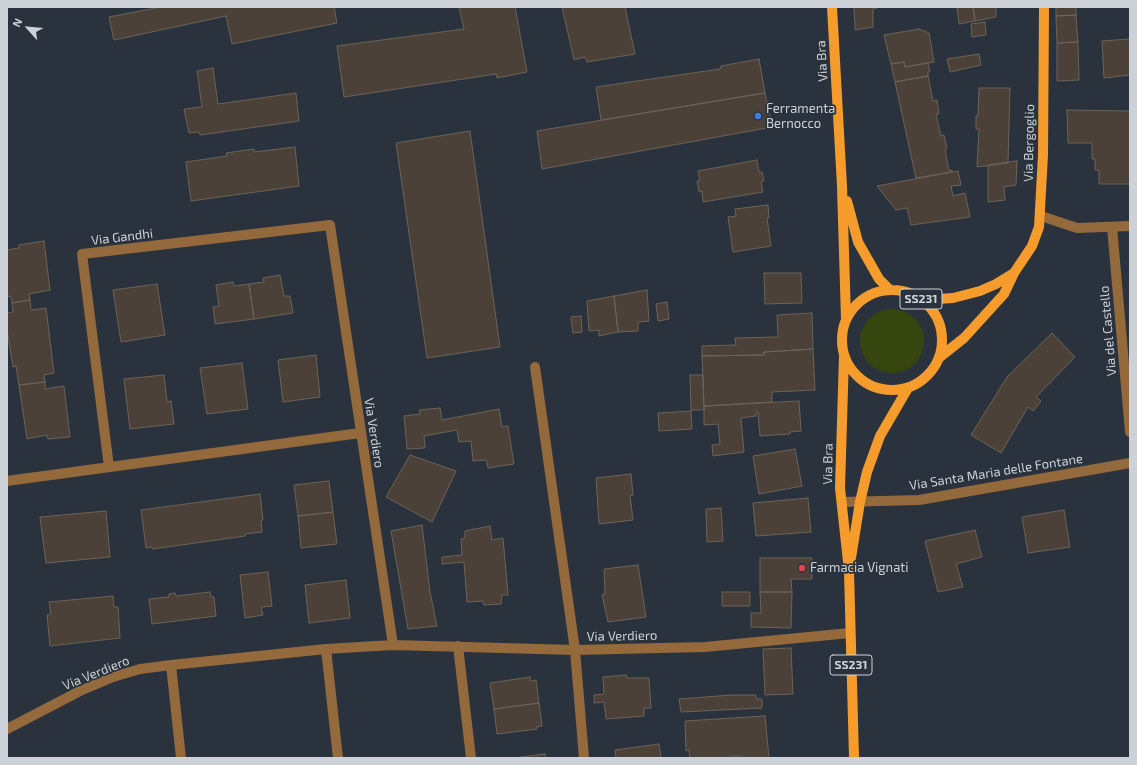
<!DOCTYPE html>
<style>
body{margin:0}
#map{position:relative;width:1137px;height:765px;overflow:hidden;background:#2a333d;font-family:"Exo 2",sans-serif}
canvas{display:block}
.frame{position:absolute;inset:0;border:8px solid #cdd2d9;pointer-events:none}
.north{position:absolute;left:8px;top:8px;width:40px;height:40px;-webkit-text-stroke:3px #2a333d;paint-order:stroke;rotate:297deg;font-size:11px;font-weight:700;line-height:16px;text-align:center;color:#cdd2d9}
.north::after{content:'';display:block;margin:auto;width:14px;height:18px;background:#cdd2d9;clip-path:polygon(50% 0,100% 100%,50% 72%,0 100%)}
</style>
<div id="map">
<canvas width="1137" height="765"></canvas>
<div class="frame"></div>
<div class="north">N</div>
</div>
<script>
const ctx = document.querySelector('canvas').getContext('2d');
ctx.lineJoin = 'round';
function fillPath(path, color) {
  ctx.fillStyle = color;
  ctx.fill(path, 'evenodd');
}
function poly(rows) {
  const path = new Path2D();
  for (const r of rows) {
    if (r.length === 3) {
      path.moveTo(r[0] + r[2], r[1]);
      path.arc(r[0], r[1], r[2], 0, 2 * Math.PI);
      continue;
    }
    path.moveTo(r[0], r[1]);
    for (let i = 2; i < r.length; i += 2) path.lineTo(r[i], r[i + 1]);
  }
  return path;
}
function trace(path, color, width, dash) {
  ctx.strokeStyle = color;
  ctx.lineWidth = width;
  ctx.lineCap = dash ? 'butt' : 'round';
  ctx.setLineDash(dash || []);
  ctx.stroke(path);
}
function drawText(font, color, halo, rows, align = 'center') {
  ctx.font = font + ' "Exo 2",sans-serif';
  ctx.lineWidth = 3.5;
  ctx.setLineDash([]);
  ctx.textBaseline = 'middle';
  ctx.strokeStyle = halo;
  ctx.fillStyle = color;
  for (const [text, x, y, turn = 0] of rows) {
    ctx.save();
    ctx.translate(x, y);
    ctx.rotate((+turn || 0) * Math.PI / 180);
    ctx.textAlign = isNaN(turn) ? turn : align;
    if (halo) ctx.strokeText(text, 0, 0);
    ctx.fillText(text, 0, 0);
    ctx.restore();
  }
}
fillPath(poly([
 [892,341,32]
]), '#37460f');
const building = poly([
 [161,7,334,7,337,23,232,44,226,16,114,40,109,17,161,7],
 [459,7,515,7,527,72,497,78,496,74,344,97,337,46,464,29,459,7],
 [562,7,625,7,635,54,587,62,585,57,574,60,562,7],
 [854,7,880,7,873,9,873,27,855,30,854,7],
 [957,7,973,7,975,21,959,24,957,7],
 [973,7,996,7,996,17,975,21,973,7],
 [1056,7,1076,7,1076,15,1056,16,1056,7],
 [1076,15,1078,42,1057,43,1056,16,1076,15],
 [985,22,986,35,972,37,971,24,985,22],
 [919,29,929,33,934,62,905,67,904,62,891,64,884,35,919,29],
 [1130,39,1130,75,1104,78,1102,41,1130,39],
 [1078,42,1079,80,1057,81,1057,43,1078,42],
 [979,54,981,65,950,72,947,59,979,54],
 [759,59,765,93,601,120,596,87,720,69,721,66,759,59],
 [904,62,905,67,928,63,930,72,928,72,928,76,895,82,891,64,904,62],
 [213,68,218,104,296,93,299,121,200,135,199,132,189,133,184,109,202,107,197,71,213,68],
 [928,76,933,101,937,100,939,114,936,114,941,136,944,135,947,148,945,149,949,171,952,170,952,172,916,178,895,82,928,76],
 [979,88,1010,88,1008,163,977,167,979,129,976,129,976,116,978,116,979,88],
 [765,93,772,127,542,169,537,131,765,93],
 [1067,110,1130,111,1130,184,1099,184,1099,170,1095,170,1095,159,1092,159,1092,143,1068,143,1067,110],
 [470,131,500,347,427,358,396,143,470,131],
 [295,147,299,186,191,201,186,162,227,156,226,153,254,149,254,152,295,147],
 [757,160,759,172,762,172,764,181,761,182,763,192,703,202,702,191,699,192,697,181,700,180,698,171,757,160],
 [1017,161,1016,185,1004,187,1005,200,988,202,988,165,1017,161],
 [958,171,961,185,951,186,953,196,965,193,970,217,911,225,907,208,896,210,877,186,958,171],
 [768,205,769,218,767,218,771,246,733,252,728,217,736,216,735,209,768,205],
 [44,241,50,290,29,294,30,300,12,303,11,296,7,297,7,250,19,248,19,245,44,241],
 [764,273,801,273,802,303,765,304,764,273],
 [280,275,284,296,290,296,293,313,254,319,249,284,264,282,263,278,280,275],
 [233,282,234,286,249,284,254,319,215,324,213,307,219,306,216,285,233,282],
 [157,284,165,335,121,342,113,290,157,284],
 [647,290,649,321,638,322,638,331,618,332,614,296,647,290],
 [614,296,618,332,599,336,599,330,589,331,587,301,614,296],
 [30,300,31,310,46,308,54,373,44,375,45,382,19,385,16,366,13,367,7,330,7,313,13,312,12,303,30,300],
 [667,302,669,319,658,321,656,304,667,302],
 [812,313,813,349,764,352,764,355,702,356,702,346,736,345,735,338,778,337,777,315,812,313],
 [581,316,582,332,573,333,571,317,581,316],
 [1052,333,1075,357,1036,397,1041,401,1033,411,1028,407,1001,453,971,435,1007,377,1052,333],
 [813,349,815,390,772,392,772,402,704,406,702,356,764,355,764,352,813,349],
 [316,355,320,397,283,402,278,360,316,355],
 [242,363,248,409,207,414,200,368,242,363],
 [164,375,167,402,171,401,174,424,130,429,124,379,164,375],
 [690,375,703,375,704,410,691,410,690,375],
 [45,382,45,389,64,386,70,437,48,439,47,435,27,439,19,385,45,382],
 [799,401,801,431,790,432,790,434,760,436,758,412,756,412,756,416,741,418,744,452,713,456,712,445,720,444,718,424,704,425,704,406,799,401],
 [440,408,442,420,499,409,502,427,508,426,514,464,488,468,486,460,473,461,471,441,459,442,457,430,424,436,425,448,407,449,404,416,420,414,419,410,440,408],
 [691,411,692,429,659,431,658,413,691,411],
 [795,449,802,486,759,494,753,456,795,449],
 [410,455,456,471,432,522,386,497,410,455],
 [631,474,633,495,630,496,633,520,599,524,596,478,631,474],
 [329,481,333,512,298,516,294,485,329,481],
 [260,494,263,520,261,521,262,532,245,534,245,536,153,549,152,547,146,548,141,510,260,494],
 [808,498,811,532,756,536,753,503,808,498],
 [721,508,723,541,707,542,706,509,721,508],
 [1064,510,1070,547,1028,553,1022,517,1064,510],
 [106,511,110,557,46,563,40,517,106,511],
 [333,512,337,544,301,548,298,516,333,512],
 [422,525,430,592,437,626,408,629,391,531,422,525],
 [490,526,492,540,503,538,508,595,502,595,501,604,484,605,483,601,467,602,464,562,442,564,442,557,462,555,461,539,465,538,465,531,490,526],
 [975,530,982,557,956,564,963,587,938,592,925,541,975,530],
 [760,558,812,558,812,579,791,579,792,592,760,592,760,558],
 [638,565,646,617,608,622,602,595,605,594,604,569,638,565],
 [268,572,272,606,261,607,263,615,245,618,240,575,268,572],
 [346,580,350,618,309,623,305,585,346,580],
 [210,592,211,597,214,597,216,616,152,624,149,599,169,597,169,594,175,593,176,596,210,592],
 [722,592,750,592,750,606,722,606,722,592],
 [760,592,792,592,791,628,751,627,751,613,761,613,760,592],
 [113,596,114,607,118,607,120,638,50,646,47,615,51,614,49,602,113,596],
 [791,648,793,694,765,695,763,649,791,648],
 [626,675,627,678,649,678,651,708,644,708,644,716,606,719,604,702,594,703,594,695,604,694,603,677,626,675],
 [530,677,531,681,536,680,539,703,494,709,490,683,530,677],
 [731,695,756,695,756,699,762,699,762,708,681,712,679,699,731,695],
 [539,703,542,726,536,727,537,729,497,734,494,709,539,703],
 [765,716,769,758,743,758,742,756,730,756,730,758,690,758,689,750,686,751,685,721,765,716],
 [659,744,661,758,616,758,615,750,659,744],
 [545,754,546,758,513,758,545,754]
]);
fillPath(building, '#4b4138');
trace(building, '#6d6358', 1);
trace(poly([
 [1041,216,1077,228,1130,226],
 [1112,227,1130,432],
 [535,367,575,650,584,758],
 [109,467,82,254,330,225,393,645],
 [7,481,360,433],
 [842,502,919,500,1130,463],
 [458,646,471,758],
 [326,649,338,758],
 [171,665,181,758],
 [7,729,80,691,113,677,140,669,171,665,326,649,393,645,575,650,705,647,850,633]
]), '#94693b', 10);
trace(poly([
 [832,7,842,186,846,319],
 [847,201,858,242,879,279,890,290],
 [892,340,50],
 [923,300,953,298,980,291,996,284,1014,273],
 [844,356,840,488,849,571,854,758],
 [940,357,964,338,1004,294,1014,273,1032,246,1039,227,1043,155,1044,7],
 [851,558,860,502,867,472,880,436,908,388]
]), '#f59c2c', 10);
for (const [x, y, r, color] of [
 [758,116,4,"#3f7fe0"],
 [802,568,4,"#e0444e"]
]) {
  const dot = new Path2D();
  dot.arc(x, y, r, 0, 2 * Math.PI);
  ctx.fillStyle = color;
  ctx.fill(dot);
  trace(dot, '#2a333d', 1.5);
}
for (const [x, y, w] of [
 [921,299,42],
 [851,665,42]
]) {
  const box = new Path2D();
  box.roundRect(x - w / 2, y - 10, w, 20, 3);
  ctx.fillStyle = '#2a333d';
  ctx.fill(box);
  trace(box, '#cdd2d9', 1);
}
drawText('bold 12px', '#cdd2d9', null, [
 ["SS231",921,299],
 ["SS231",851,665]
]);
drawText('13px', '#cdd2d9', '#2a333d', [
 ["Via Bra",822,61,-93],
 ["Via Bergoglio",1029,143,-89],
 ["Via Gandhi",122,237,-7],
 ["Via del Castello",1108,331,-95],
 ["Via Verdiero",374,433,81],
 ["Via Bra",828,464,-89],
 ["Via Santa Maria delle Fontane",996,472,-9],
 ["Via Verdiero",622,636,-1],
 ["Via Verdiero",96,673,-22]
]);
drawText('13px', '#cdd2d9', '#2a333d', [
 ["Ferramenta",766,109],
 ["Bernocco",766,124],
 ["Farmacia Vignati",810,568]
], 'left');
</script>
